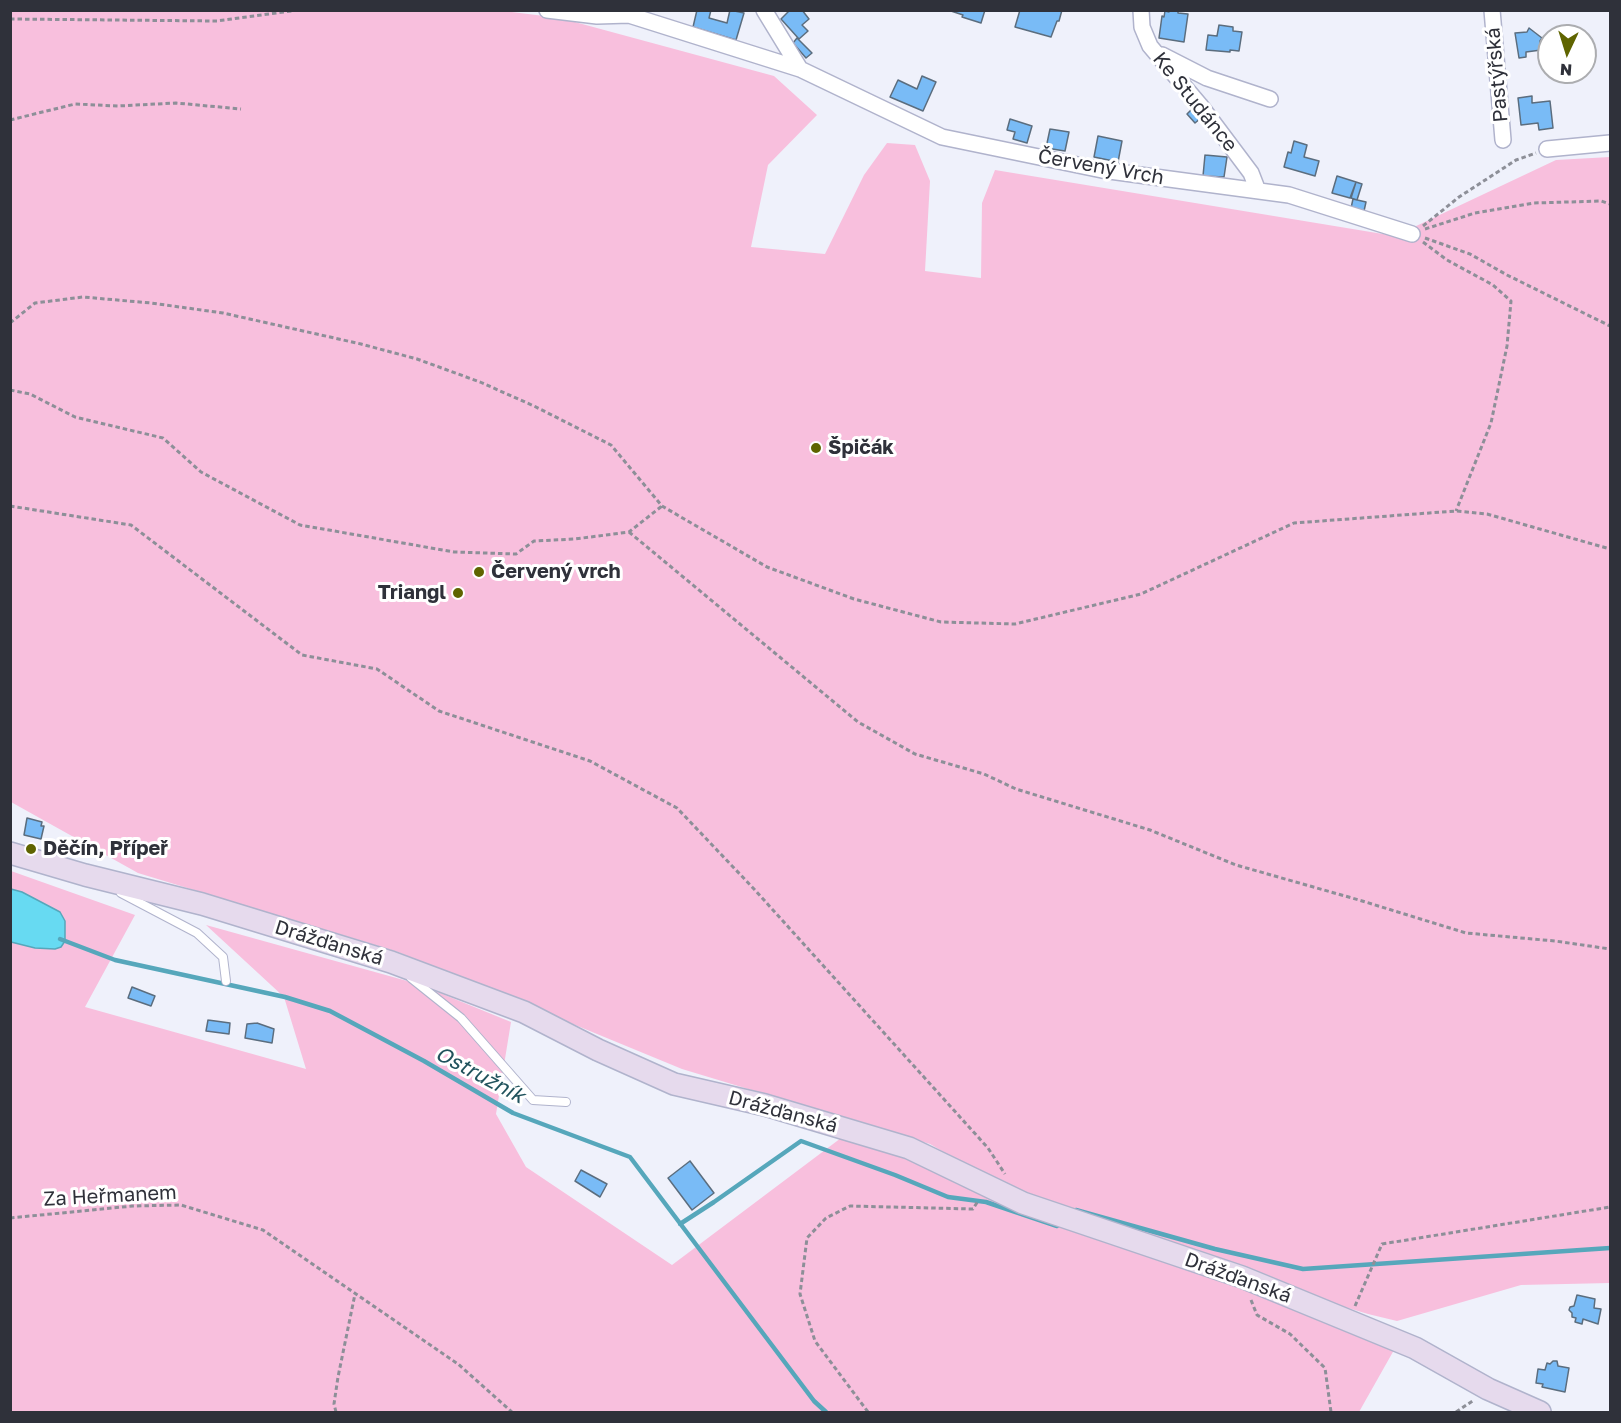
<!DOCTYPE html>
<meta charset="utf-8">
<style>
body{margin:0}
#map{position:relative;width:1621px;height:1423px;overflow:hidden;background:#eff1fb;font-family:"Golos Text",sans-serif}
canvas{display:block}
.frame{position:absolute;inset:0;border:12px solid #2f313a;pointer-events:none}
.north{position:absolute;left:1537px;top:24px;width:60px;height:60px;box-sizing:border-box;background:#fff;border:2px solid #acadb0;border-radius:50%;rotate:184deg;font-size:16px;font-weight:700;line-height:24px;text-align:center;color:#2f313a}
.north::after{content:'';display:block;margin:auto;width:21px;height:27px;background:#5f6400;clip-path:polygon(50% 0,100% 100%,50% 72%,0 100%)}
</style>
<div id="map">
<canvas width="1621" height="1423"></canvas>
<div class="frame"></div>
<div class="north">N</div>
</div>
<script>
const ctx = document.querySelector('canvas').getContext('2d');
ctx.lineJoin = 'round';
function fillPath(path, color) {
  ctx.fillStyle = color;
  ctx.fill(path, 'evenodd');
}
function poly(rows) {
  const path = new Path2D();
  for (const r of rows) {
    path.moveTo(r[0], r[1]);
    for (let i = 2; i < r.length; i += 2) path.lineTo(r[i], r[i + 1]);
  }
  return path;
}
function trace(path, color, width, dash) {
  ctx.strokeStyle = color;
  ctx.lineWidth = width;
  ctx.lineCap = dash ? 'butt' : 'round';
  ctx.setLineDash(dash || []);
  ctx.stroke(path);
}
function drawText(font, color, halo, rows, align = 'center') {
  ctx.font = font + ' "Golos Text",sans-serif';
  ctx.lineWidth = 6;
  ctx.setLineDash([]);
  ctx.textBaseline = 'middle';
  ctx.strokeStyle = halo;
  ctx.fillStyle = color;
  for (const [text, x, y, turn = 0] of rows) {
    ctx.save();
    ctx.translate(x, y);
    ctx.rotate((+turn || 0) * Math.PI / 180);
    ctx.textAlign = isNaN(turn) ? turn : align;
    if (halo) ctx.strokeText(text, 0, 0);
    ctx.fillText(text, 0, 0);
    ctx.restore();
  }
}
fillPath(poly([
 [11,11,504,11,560,18,774,76,817,115,768,165,751,247,825,254,864,175,887,143,915,145,930,181,925,271,981,278,982,203,995,170,1395,236,1556,160,1610,157,1610,1283,1521,1285,1397,1321,1368,1314,1325,1301,1032,1196,981,1174,930,1144,682,1069,398,952,138,873,11,802],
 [11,871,135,915,85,1007,306,1069,284,997,206,925,418,984,511,1022,496,1114,526,1167,672,1265,845,1135,903,1154,959,1185,1086,1232,1212,1274,1394,1350,1359,1412,11,1412,10,942,35,948,65,941,65,921,60,912,22,892,11,889]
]), '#f8bfdd');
const water = poly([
 [11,889,22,892,60,912,65,921,65,941,61,947,55,949,35,948,11,942,11,889]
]);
fillPath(water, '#67daf2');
trace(water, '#56a7bb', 1.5);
trace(poly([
 [60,939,115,960,285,997,330,1011,424,1061,513,1113,630,1157,814,1401,826,1412],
 [1076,1210,1215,1249,1303,1269,1610,1248],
 [680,1224,714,1202,801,1141,895,1175,948,1197,986,1202,1057,1226,1059,1222]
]), '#56a7bb', 4.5);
const building = poly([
 [697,10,711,10,709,18,727,23,730,10,744,13,736,40,693,27,697,10],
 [790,10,802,10,809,19,802,25,808,31,799,39,781,19,790,10],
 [948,10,985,10,981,23,962,17,963,15,948,10],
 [1020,10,1062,10,1059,21,1057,21,1051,37,1015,27,1020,10],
 [1170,10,1178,11,1178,13,1188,14,1184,42,1159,38,1162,16,1164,17,1165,11,1169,12,1170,10],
 [1219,25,1233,27,1233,31,1242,32,1239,51,1230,50,1230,52,1206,50,1208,35,1217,36,1219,25],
 [1529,28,1542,38,1540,41,1541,50,1526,52,1526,57,1519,58,1515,33,1527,32,1529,28],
 [797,38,812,53,806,58,793,43,797,38],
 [922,76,936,82,923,111,890,97,898,80,917,89,922,76],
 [1532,96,1532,103,1550,101,1553,128,1539,130,1538,123,1521,125,1518,98,1532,96],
 [1193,108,1201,118,1195,123,1187,114,1193,108],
 [1010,119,1032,126,1027,143,1013,139,1015,132,1007,130,1010,119],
 [1050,129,1069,132,1065,151,1046,148,1050,129],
 [1098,136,1122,141,1118,162,1094,157,1098,136],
 [1294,141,1307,145,1304,157,1319,161,1315,176,1284,167,1288,152,1291,153,1294,141],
 [1205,155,1227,157,1224,177,1203,176,1205,155],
 [1337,176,1356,182,1350,198,1332,193,1337,176],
 [1356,182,1362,184,1357,200,1351,198,1356,182],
 [1353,199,1366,202,1364,211,1351,208,1353,199],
 [27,818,42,822,41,826,44,826,41,839,24,835,27,818],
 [132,987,155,996,151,1006,128,998,132,987],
 [208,1020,230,1023,229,1034,206,1031,208,1020],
 [257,1023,274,1029,272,1043,245,1038,247,1024,257,1023],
 [690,1161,714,1193,692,1210,668,1178,690,1161],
 [581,1170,607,1184,600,1197,575,1181,581,1170],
 [1577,1295,1595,1299,1594,1308,1601,1309,1598,1324,1583,1319,1582,1324,1575,1322,1576,1318,1572,1317,1572,1313,1569,1310,1570,1307,1574,1306,1577,1295],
 [1553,1361,1557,1361,1558,1366,1569,1368,1565,1392,1542,1387,1543,1384,1536,1383,1538,1369,1545,1370,1547,1363,1550,1364,1553,1361]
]);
fillPath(building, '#79bbf6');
trace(building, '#5b6d7e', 1.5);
const lane = poly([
 [121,893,197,933,223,957,226,981],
 [411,978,461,1018,533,1100,566,1102]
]);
const street = poly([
 [547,10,597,16,629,15,800,69],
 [764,10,800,69,942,137,1102,170,1289,195,1412,234],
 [1141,10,1142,27,1150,46,1200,105,1251,173,1258,191],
 [1492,10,1503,140],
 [1162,55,1207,78,1270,99],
 [1547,149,1610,143]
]);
const secondary = poly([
 [10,853,85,875,202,904,391,962,524,1012,598,1050,674,1084,765,1105,909,1148,1023,1203,1242,1277,1415,1348,1488,1389,1540,1412]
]);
trace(lane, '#b0b3cc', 10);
trace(street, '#b0b3cc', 18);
trace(secondary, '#b0b3cc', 24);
trace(poly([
 [10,19,217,21,298,10],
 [10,120,75,104,118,106,176,103,241,109],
 [1423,226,1459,197,1516,160,1536,153],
 [1425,229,1475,213,1534,203,1601,201,1610,204],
 [1425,238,1470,254,1507,275,1610,326],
 [1423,242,1447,260,1493,285,1511,301,1507,346,1491,423,1456,511],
 [10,323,35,303,83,297,151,303,223,313,361,344,417,359,480,382,534,406,611,445,662,506,767,567,854,599,941,622,1015,624,1141,594,1294,523,1456,511,1487,514,1610,549],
 [10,390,30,394,75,417,163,438,201,472,300,525,454,552,516,554,534,541,575,539,629,532,662,506],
 [10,506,131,525,302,655,377,669,439,711,590,761,677,808,754,889,988,1148,1005,1174],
 [629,532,858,722,915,754,984,774,1016,789,1150,830,1236,865,1359,900,1466,933,1555,941,1610,949],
 [10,1218,133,1206,181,1205,263,1230,458,1364,512,1412],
 [1251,1300,1257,1315,1290,1334,1325,1368,1331,1412],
 [1355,1306,1382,1244,1610,1207],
 [336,1412,334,1404,338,1377,355,1294],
 [868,1412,815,1341,800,1294,807,1238,826,1218,850,1206,973,1209,978,1201],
 [1456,1412,1474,1400]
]), '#8d8f98', 3, [4.5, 3]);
trace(lane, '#fff', 8);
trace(street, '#fff', 15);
trace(secondary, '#e6daed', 21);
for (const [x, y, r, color] of [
 [816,448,6,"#5f6400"],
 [479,572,6,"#5f6400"],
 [458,593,6,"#5f6400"],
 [31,849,6,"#5f6400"]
]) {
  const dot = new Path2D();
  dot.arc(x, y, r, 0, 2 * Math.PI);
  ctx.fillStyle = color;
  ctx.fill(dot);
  trace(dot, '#fff', 2);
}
drawText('20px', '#2f313a', '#fff', [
 ["Pastýřská",1497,75,-95],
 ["Ke Studánce",1195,102,51],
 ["Červený Vrch",1101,167,10],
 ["Drážďanská",329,943,17],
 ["Drážďanská",783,1112,15],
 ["Za Heřmanem",110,1196,-3],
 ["Drážďanská",1238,1278,20]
]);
drawText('bold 20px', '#2f313a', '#fff', [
 ["Špičák",828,448],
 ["Červený vrch",491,572],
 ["Triangl",446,593,"right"],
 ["Děčín, Přípeř",43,849]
], 'left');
drawText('italic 21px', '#21535d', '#fff', [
 ["Ostružník",480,1075,28]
]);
</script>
